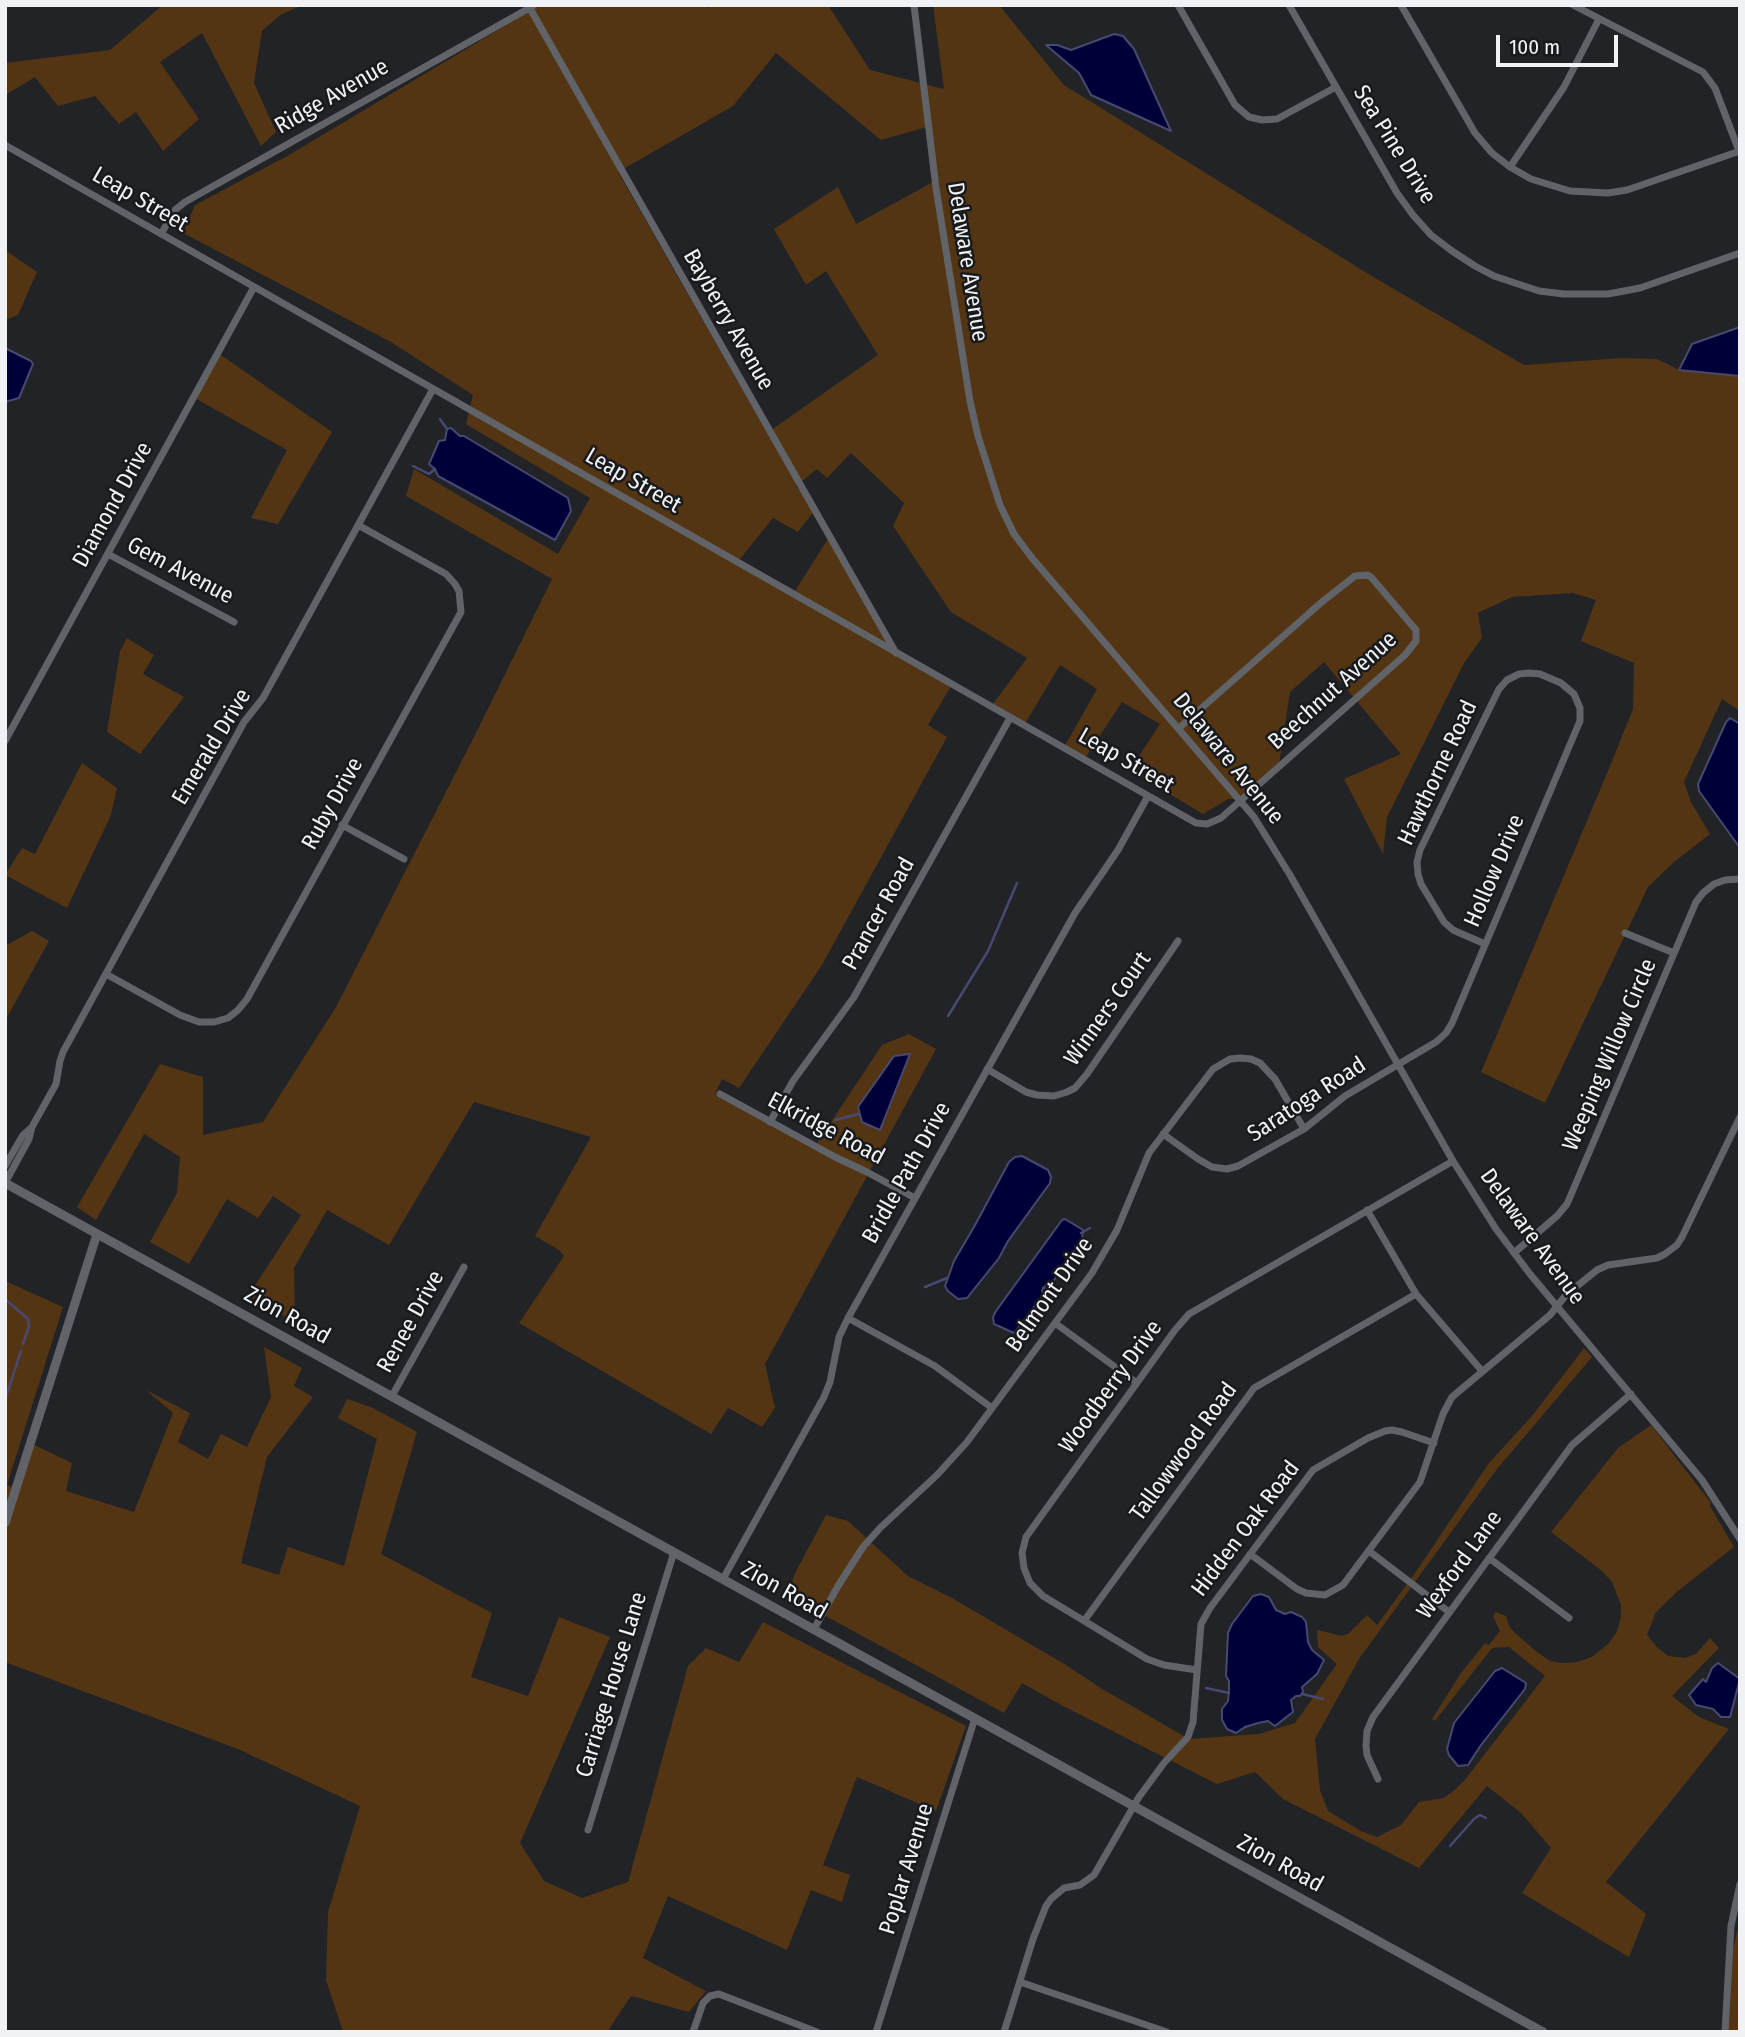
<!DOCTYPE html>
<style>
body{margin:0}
#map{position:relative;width:1745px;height:2037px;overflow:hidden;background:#212327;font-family:"Fira Sans Condensed",sans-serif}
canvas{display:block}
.frame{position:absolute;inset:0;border:7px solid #f1f2f5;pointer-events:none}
.scale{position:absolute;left:1496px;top:35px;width:122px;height:32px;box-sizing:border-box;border:4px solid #f1f2f5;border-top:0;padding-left:9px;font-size:21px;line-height:24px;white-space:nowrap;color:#f1f2f5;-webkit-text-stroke:5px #181a1d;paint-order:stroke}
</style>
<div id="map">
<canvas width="1745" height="2037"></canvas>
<div class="frame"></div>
<div class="scale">100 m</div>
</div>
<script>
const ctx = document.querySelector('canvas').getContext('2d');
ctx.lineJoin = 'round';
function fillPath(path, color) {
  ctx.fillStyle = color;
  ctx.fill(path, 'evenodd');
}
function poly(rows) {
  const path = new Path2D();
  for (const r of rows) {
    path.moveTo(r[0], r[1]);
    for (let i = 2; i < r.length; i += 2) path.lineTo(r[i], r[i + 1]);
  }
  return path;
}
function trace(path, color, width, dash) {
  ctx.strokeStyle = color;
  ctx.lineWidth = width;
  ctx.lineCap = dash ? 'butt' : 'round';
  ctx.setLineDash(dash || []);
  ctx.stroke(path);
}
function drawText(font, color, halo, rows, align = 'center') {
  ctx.font = font + ' "Fira Sans Condensed",sans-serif';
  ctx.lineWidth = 5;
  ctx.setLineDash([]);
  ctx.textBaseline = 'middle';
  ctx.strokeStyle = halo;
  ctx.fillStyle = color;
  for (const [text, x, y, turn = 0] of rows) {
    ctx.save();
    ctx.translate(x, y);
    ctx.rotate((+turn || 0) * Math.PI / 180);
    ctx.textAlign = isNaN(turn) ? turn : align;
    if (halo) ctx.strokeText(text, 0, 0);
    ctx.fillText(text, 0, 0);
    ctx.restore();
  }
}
fillPath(poly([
 [163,5,303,5,280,15,262,31,254,83,276,132,261,146,202,33,160,62,199,119,163,151,136,112,119,124,95,96,58,106,35,77,5,95,5,63,110,50],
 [540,5,706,5,708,8,712,5,828,5,870,70,944,89,933,5,999,5,1064,85,1370,275,1524,365,1622,358,1657,359,1679,370,1740,376,1740,711,1722,699,1684,782,1691,802,1710,834,1674,862,1648,887,1545,1103,1481,1072,1608,771,1633,709,1634,663,1581,641,1596,600,1573,593,1512,597,1478,613,1482,638,1464,663,1387,817,1383,854,1344,779,1401,754,1324,662,1290,692,1279,764,1239,799,1228,799,1203,814,1130,770,1160,724,1122,702,1084,760,1063,749,1097,689,1060,665,1023,727,990,708,1027,658,951,612,893,526,904,503,851,453,827,478,817,469,796,486,815,510,798,532,773,518,736,564,792,596,829,537,899,657,951,686,928,725,947,737,822,965,739,1088,722,1079,715,1094,814,1148,882,1045,909,1034,936,1049,765,1364,775,1408,762,1427,728,1408,711,1434,519,1323,564,1256,559,1250,535,1236,591,1137,474,1102,389,1245,327,1210,294,1268,295,1322,248,1296,301,1215,273,1196,258,1218,227,1199,189,1264,150,1242,177,1193,180,1157,144,1134,96,1220,77,1207,160,1064,203,1077,203,1135,263,1122,336,1007,475,735,552,579,406,496,414,469,558,554,590,498,466,424,473,395,391,342,183,233,195,205,289,155],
 [776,53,881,140,927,127,935,181,856,224,838,187,774,229,806,285,826,271,878,355,767,433,618,172,733,106],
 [5,250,37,272,18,315,5,320],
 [218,353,332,432,278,524,251,518,287,450,193,397],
 [127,638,154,655,143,674,184,697,140,754,107,732,120,651],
 [82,763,117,788,111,815,67,908,5,875,22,848,35,854],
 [32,931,49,941,5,1021,5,946],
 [5,1281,63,1307,7,1485,15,1488,30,1443,72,1463,66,1491,134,1512,173,1413,146,1390,190,1413,178,1442,208,1459,221,1434,247,1447,271,1397,264,1347,302,1368,294,1386,313,1397,267,1457,241,1563,279,1575,288,1547,344,1566,377,1439,338,1418,347,1399,373,1408,417,1432,381,1554,492,1613,471,1677,528,1696,559,1617,610,1637,520,1843,544,1881,582,1898,628,1882,688,1666,706,1648,739,1662,763,1622,966,1726,936,1811,857,1777,823,1865,850,1875,842,1902,811,1890,787,1950,668,1896,643,1958,706,1991,689,2012,631,1996,609,2029,614,2032,343,2032,326,1980,328,1912,360,1806,238,1749,5,1662],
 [1584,1348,1592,1357,1497,1469,1359,1659,1315,1739,1320,1790,1328,1811,1361,1831,1377,1837,1401,1825,1419,1802,1444,1798,1453,1791,1464,1781,1545,1676,1509,1647,1492,1648,1435,1721,1432,1719,1461,1673,1485,1643,1489,1645,1500,1631,1493,1616,1496,1612,1506,1616,1509,1626,1515,1633,1537,1652,1550,1661,1562,1663,1577,1662,1592,1657,1608,1644,1617,1632,1621,1617,1621,1605,1612,1582,1602,1571,1551,1532,1618,1448,1651,1425,1711,1503,1710,1506,1734,1547,1679,1590,1656,1612,1647,1635,1657,1647,1668,1656,1685,1658,1696,1654,1710,1638,1719,1648,1672,1696,1699,1717,1729,1729,1606,1882,1646,1914,1629,1957,1522,1893,1551,1848,1521,1813,1487,1786,1419,1868,1283,1799,1255,1772,1217,1784,1063,1706,1022,1683,1004,1713,789,1596,794,1575,826,1515,848,1521,908,1576,952,1598,1066,1665,1104,1690,1189,1739,1259,1734,1295,1723,1337,1664,1318,1647,1317,1630,1342,1636,1348,1634,1367,1615,1377,1625,1415,1573,1489,1463,1532,1416],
 [1740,1922,1740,2032,1724,2032,1727,1971]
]), '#543513');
const water = poly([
 [1114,34,1123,36,1134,49,1171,131,1091,95,1079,73,1046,45,1057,45,1071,50,1114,34],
 [1740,327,1740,376,1679,370,1692,344,1740,327],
 [5,348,31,361,33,364,19,398,5,402,5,348],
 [451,428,460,436,464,436,568,498,571,511,555,540,438,476,435,469,429,464,439,441,445,440,447,429,451,428],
 [1730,718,1740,724,1740,848,1699,791,1698,784,1726,722,1730,718],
 [910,1054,880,1130,862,1122,858,1107,894,1056,910,1054],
 [1022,1156,1048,1170,1051,1177,1050,1183,1008,1241,999,1258,967,1298,958,1299,948,1291,945,1286,954,1261,974,1227,1009,1162,1015,1157,1022,1156],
 [1065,1219,1083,1230,1082,1240,1052,1283,1045,1286,1042,1291,1044,1294,1014,1333,994,1324,993,1317,996,1311,1062,1220,1065,1219],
 [1261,1594,1269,1597,1276,1610,1285,1614,1291,1612,1302,1617,1306,1622,1308,1642,1312,1650,1324,1660,1317,1674,1302,1687,1303,1692,1300,1696,1296,1696,1291,1700,1293,1712,1275,1726,1268,1721,1258,1723,1245,1727,1236,1733,1227,1729,1222,1720,1222,1709,1228,1701,1229,1690,1229,1681,1226,1676,1228,1633,1232,1624,1253,1596,1261,1594],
 [1718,1663,1740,1679,1730,1717,1721,1717,1713,1709,1696,1705,1689,1695,1703,1679,1706,1682,1712,1668,1718,1663],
 [1502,1668,1526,1683,1525,1689,1481,1745,1468,1765,1458,1766,1449,1755,1447,1749,1454,1723,1495,1671,1502,1668]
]);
fillPath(water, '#000039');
trace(water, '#484971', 2);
trace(poly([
 [440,419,447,429],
 [413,466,429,474,435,469],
 [948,1016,988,951,1017,883],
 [835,1120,859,1114],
 [1081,1233,1090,1228],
 [925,1287,947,1278],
 [1043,1288,1057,1299],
 [5,1299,28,1319,29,1326,23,1344],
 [6,1397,21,1351],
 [1206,1688,1229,1693],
 [1302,1694,1323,1699],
 [1450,1846,1474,1819,1480,1815,1486,1818]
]), '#484971', 2.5);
trace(poly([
 [528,5,896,653],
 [914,5,936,188,970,401,978,436,1000,505,1014,534,1032,558,1254,817,1290,875,1453,1161,1496,1229,1530,1274,1702,1480,1740,1539],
 [1178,5,1235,105,1249,117,1262,120,1277,119,1336,87],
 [1289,5,1397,193,1413,215,1431,235,1452,251,1475,266,1494,276,1539,291,1564,294,1608,294,1640,288,1740,253],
 [1401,5,1475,133,1492,153,1510,167,1531,179,1570,191,1608,193,1627,190,1740,151],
 [1573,5,1703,72,1715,88,1739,151],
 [5,145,1196,823,1207,824,1221,818,1405,655,1416,641,1416,630,1371,577,1367,575,1355,576,1323,601,1179,728],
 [1510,167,1564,87,1599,19],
 [161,234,175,210,185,202,533,6],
 [108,554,234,622],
 [5,741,254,287],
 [342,825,404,859],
 [1625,933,1674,953],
 [106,974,180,1015,199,1022,214,1022,228,1018,238,1010,247,999,461,612,459,591,455,584,446,574,358,525],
 [987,1069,1026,1092,1037,1095,1054,1096,1067,1092,1075,1088,1087,1074,1178,941],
 [720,1094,835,1157,865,1171,915,1198],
 [770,1122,793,1081,854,997,1010,718],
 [32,1127,56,1084,60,1061,63,1052,244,722,263,698,433,389],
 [1163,1134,1198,1159,1212,1167,1227,1169,1238,1166,1304,1129,1345,1096,1436,1042,1446,1033,1452,1023,1577,728,1580,721,1580,708,1574,694,1561,683,1540,674,1529,673,1519,674,1507,680,1499,689,1420,850,1417,862,1418,874,1421,884,1444,922,1453,930,1485,944],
 [5,1166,23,1135,32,1127,29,1139,5,1183],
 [1367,1210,1416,1294,1482,1371],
 [1514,1253,1557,1216,1567,1204,1696,902,1703,893,1714,884,1725,880,1740,879],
 [848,1318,935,1366,992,1408],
 [1055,1323,1137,1383],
 [392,1396,464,1267],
 [1369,1551,1449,1612],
 [1250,1554,1297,1589,1306,1593,1325,1595,1343,1585,1420,1482,1443,1414,1452,1397,1550,1315,1566,1295,1597,1270,1608,1265,1657,1258,1665,1254,1677,1245,1682,1237,1740,1117],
 [1489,1558,1569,1618],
 [723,1579,824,1397,830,1382,839,1337,848,1318,1075,913,1118,850,1148,796],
 [1084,1621,1254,1388,1416,1294],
 [814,1629,838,1586,863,1547,880,1528,937,1475,967,1442,1092,1273,1117,1230,1149,1153,1213,1069,1230,1059,1241,1058,1251,1059,1260,1063,1275,1079,1304,1129],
 [1197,1670,1164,1665,1147,1659,1043,1596,1030,1583,1024,1568,1022,1553,1026,1537,1175,1330,1189,1314,1453,1161],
 [1378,1779,1367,1755,1366,1746,1367,1731,1373,1717,1572,1445,1631,1394],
 [588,1830,674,1552],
 [1020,1982,1167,2032],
 [693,2032,703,2003,710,1996,719,1994,817,2032],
 [876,2032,975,1718],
 [1004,2032,1033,1939,1046,1906,1051,1899,1064,1888,1080,1885,1094,1875,1139,1797,1164,1763,1188,1737,1193,1722,1201,1624,1210,1608,1313,1470,1368,1438,1385,1431,1392,1430,1402,1432,1434,1443],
 [1725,2032,1731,1926,1740,1884]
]), '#606367', 7);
trace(poly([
 [5,1183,1543,2032],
 [5,1523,97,1234]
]), '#606367', 9);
drawText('23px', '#f1f2f5', '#181a1d', [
 ["Ridge Avenue",332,97,-30],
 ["Sea Pine Drive",1394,145,58],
 ["Leap Street",140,200,30],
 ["Delaware Avenue",967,262,81],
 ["Bayberry Avenue",728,320,60],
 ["Leap Street",633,481,30],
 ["Diamond Drive",113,505,-61],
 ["Gem Avenue",180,571,28],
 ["Beechnut Avenue",1333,691,-42],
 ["Emerald Drive",212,747,-59],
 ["Delaware Avenue",1228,759,51],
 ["Leap Street",1126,761,30],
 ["Hawthorne Road",1438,773,-65],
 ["Ruby Drive",333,804,-61],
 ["Hollow Drive",1495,871,-67],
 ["Prancer Road",879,914,-61],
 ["Winners Court",1108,1009,-55],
 ["Weeping Willow Circle",1610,1055,-67],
 ["Saratoga Road",1307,1100,-33],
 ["Elkridge Road",826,1129,28],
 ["Bridle Path Drive",907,1173,-61],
 ["Delaware Avenue",1532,1237,54],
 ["Belmont Drive",1050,1295,-55],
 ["Zion Road",287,1316,29],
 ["Renee Drive",411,1322,-61],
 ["Woodberry Drive",1111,1387,-54],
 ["Tallowwood Road",1184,1452,-54],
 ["Hidden Oak Road",1246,1529,-53],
 ["Wexford Lane",1460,1565,-54],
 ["Zion Road",784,1591,29],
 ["Carriage House Lane",612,1685,-73],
 ["Zion Road",1280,1864,29],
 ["Poplar Avenue",907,1869,-73]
]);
</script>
